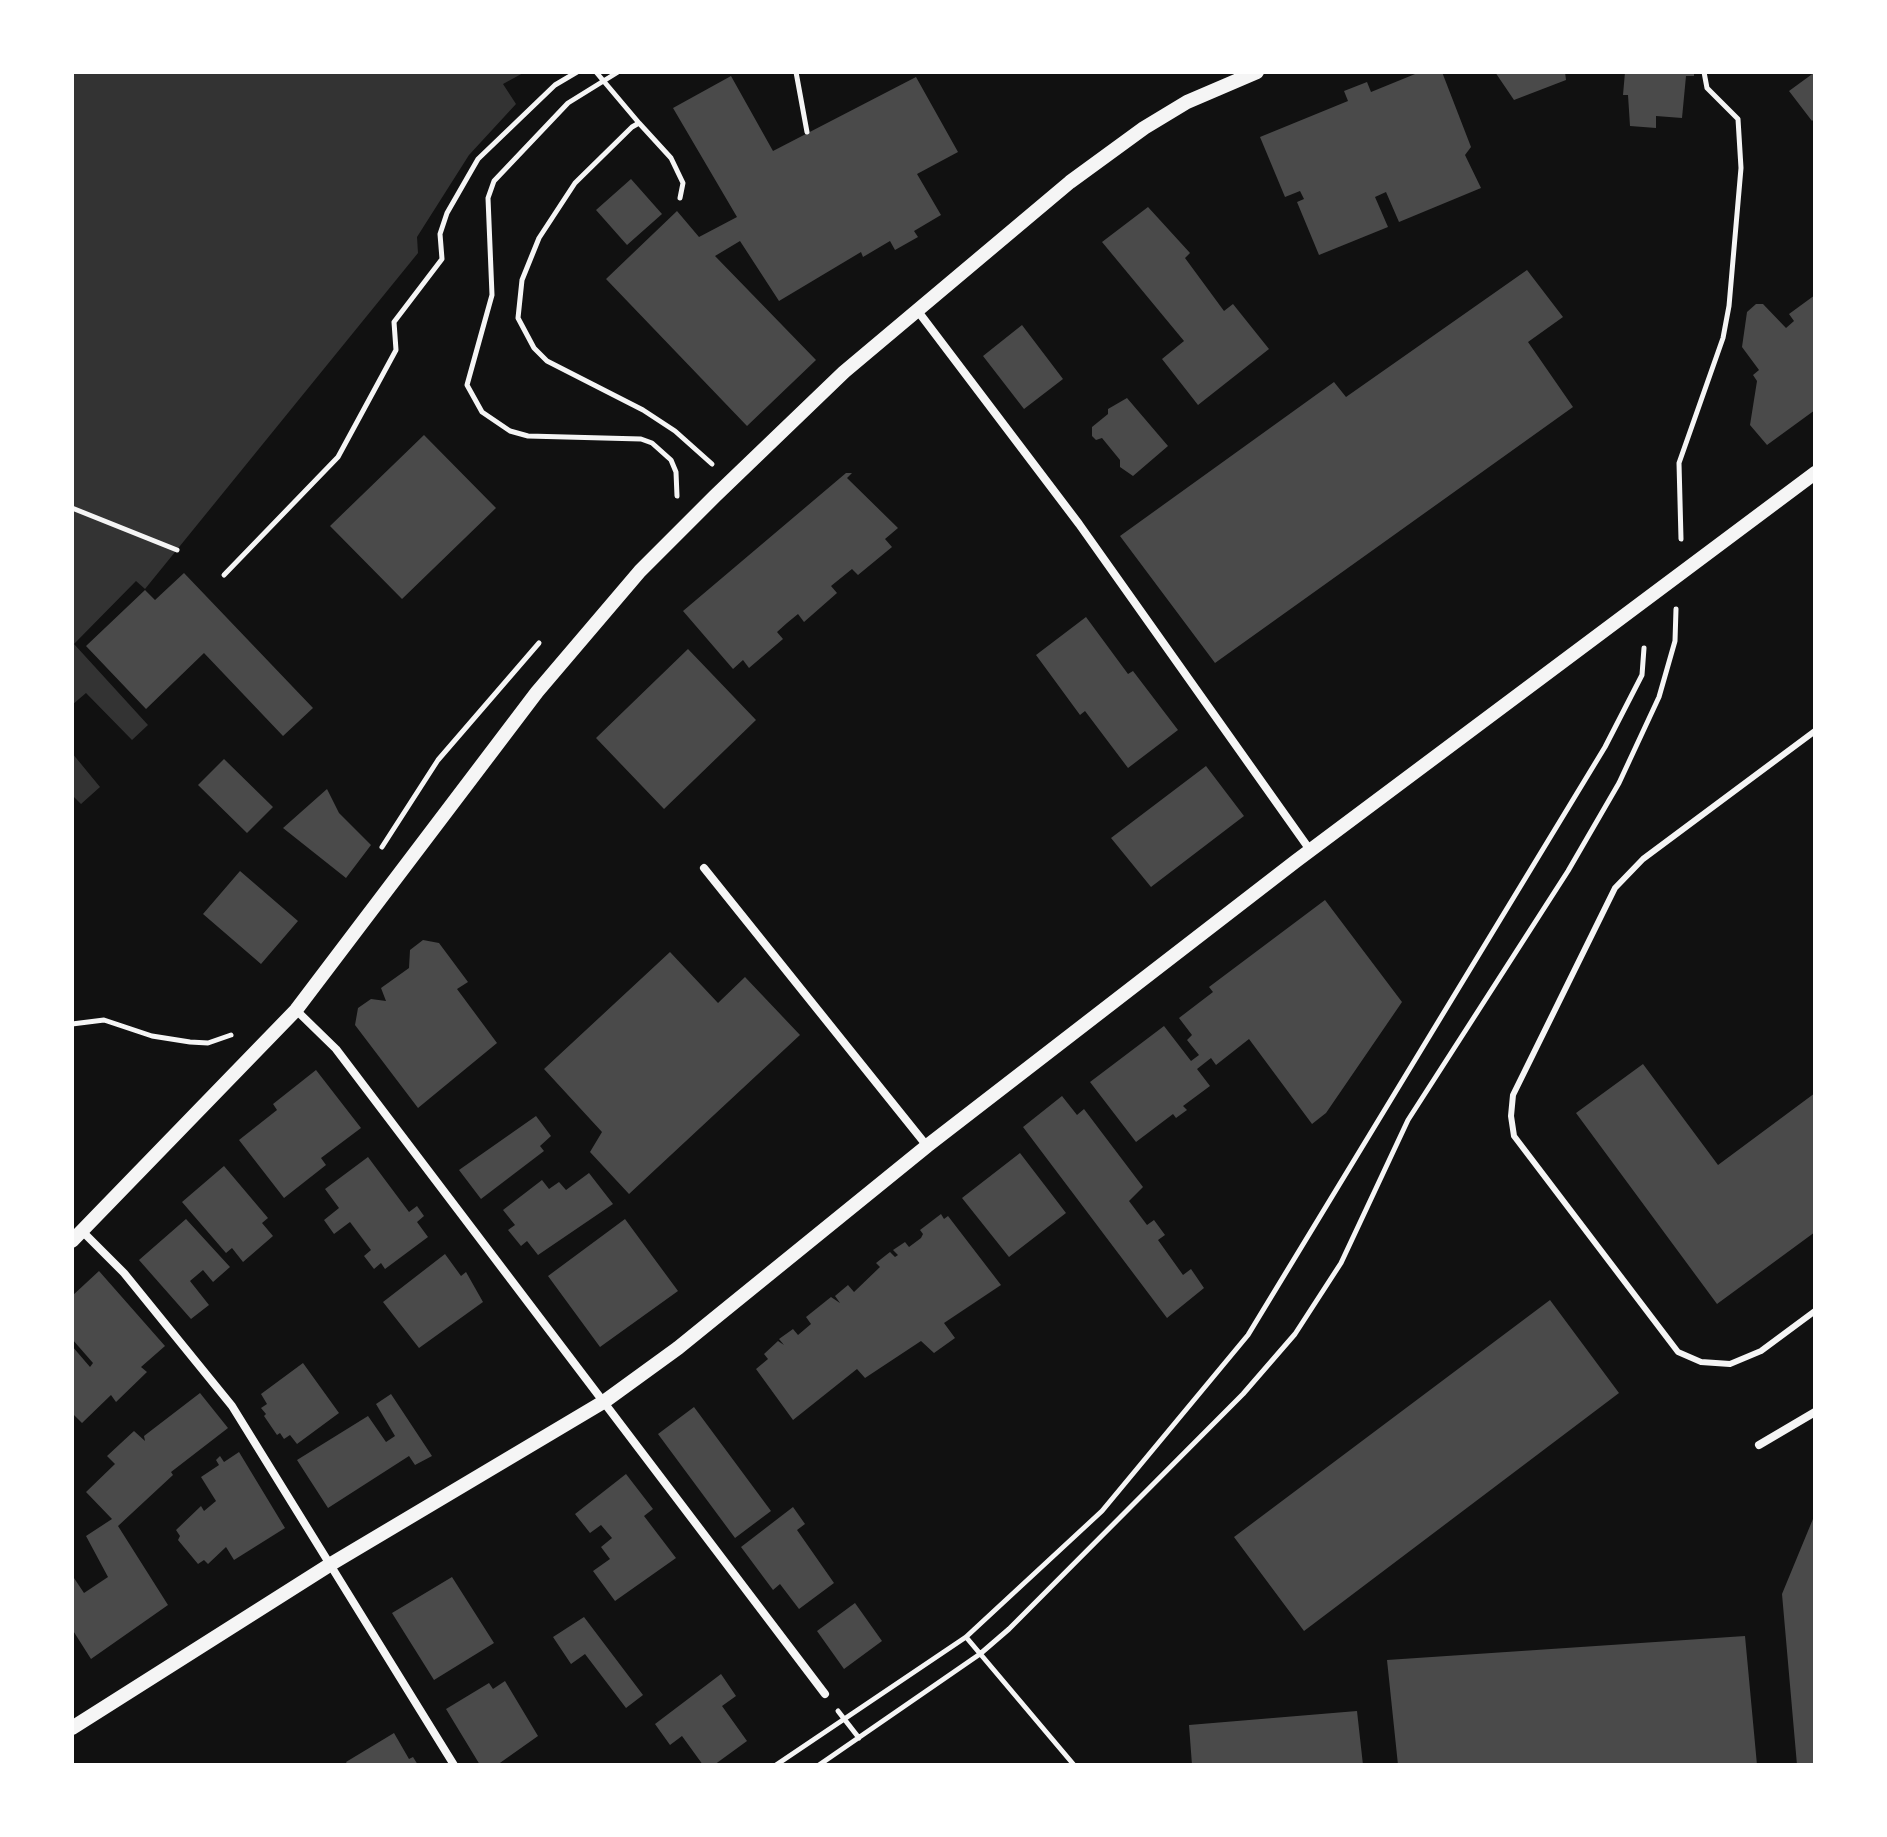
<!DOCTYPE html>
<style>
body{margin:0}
#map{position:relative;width:1887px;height:1837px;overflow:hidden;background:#111;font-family:Figtree,sans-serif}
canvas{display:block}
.frame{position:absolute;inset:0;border:74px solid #fff;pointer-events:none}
</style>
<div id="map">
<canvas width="1887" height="1837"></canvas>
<div class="frame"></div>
</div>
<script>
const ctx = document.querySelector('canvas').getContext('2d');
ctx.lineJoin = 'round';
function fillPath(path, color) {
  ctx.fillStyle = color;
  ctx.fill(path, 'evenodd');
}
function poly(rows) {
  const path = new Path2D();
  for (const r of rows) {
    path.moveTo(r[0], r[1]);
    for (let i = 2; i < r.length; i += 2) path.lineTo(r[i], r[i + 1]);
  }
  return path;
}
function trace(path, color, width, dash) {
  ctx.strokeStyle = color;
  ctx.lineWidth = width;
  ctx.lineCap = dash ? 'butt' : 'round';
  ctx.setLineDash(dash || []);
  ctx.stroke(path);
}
fillPath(poly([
 [72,72,525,72,503,84,516,104,469,155,417,237,418,253,145,589,136,581,74,644,148,725,132,740,86,693,72,705],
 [72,753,100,787,81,804,72,795]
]), '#333');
fillPath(poly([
 [1420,72,1442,72,1471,147,1465,155,1481,188,1399,222,1386,192,1375,197,1388,227,1319,255,1297,202,1304,199,1300,191,1285,197,1260,137,1348,101,1344,91,1367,82,1371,92],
 [1495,72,1565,72,1566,80,1514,100],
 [1625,72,1694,72,1694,76,1686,76,1682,118,1656,116,1656,128,1630,126,1628,95,1623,95],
 [1815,72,1815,118,1812,121,1789,91],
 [731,76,773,151,916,77,958,152,917,174,941,215,914,231,918,237,895,250,890,241,863,257,861,252,779,301,740,241,715,256,816,360,747,426,606,279,677,211,699,237,737,217,673,108],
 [631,179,662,214,627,245,596,210],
 [1148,207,1190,253,1185,258,1224,311,1233,304,1269,349,1198,405,1162,359,1184,341,1102,242],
 [1527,270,1563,317,1528,342,1573,407,1215,663,1120,536,1334,382,1346,397],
 [1815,295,1815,410,1767,445,1750,425,1757,381,1753,375,1759,370,1742,347,1747,312,1756,304,1763,304,1786,328,1794,321,1789,314],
 [1022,325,1063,379,1024,409,983,356],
 [1127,398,1168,446,1133,476,1120,467,1120,460,1102,438,1096,440,1092,436,1092,427,1108,414,1108,409],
 [424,435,496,508,402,599,330,526],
 [846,473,852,473,847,478,898,528,885,539,892,547,858,575,852,569,831,586,837,593,804,622,798,614,787,623,777,632,783,639,749,668,743,660,733,669,683,611],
 [184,573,313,708,283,736,204,653,146,709,86,646,145,590,155,600],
 [1086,617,1128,674,1133,671,1178,730,1128,768,1085,711,1080,715,1036,655],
 [688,649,756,720,664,809,596,738],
 [224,759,273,807,247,833,198,785],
 [1206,766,1244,816,1151,887,1111,838],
 [327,789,339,813,371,845,346,878,283,828],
 [240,871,298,921,261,964,203,914],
 [1325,900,1402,1002,1326,1113,1312,1124,1249,1039,1216,1065,1211,1058,1197,1069,1210,1086,1183,1106,1187,1110,1176,1118,1173,1114,1136,1142,1090,1082,1164,1026,1191,1061,1199,1055,1187,1040,1192,1035,1179,1018,1213,992,1209,987],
 [423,940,439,943,468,982,457,989,497,1043,418,1108,355,1025,358,1008,371,999,386,1001,381,988,409,968,410,950],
 [670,952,718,1003,745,977,800,1035,629,1194,590,1152,602,1132,544,1069],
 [1643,1064,1718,1165,1815,1093,1815,1232,1717,1304,1576,1113],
 [316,1070,361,1128,321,1158,326,1165,284,1198,239,1140,277,1110,273,1104],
 [1062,1096,1077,1115,1084,1109,1143,1187,1129,1201,1147,1225,1154,1220,1165,1235,1158,1240,1183,1275,1191,1269,1204,1288,1167,1318,1023,1127],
 [536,1116,551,1136,540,1146,544,1151,481,1199,459,1170],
 [1020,1153,1066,1213,1009,1257,962,1198],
 [368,1157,409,1212,417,1206,424,1216,417,1222,428,1237,385,1269,381,1263,374,1269,364,1256,371,1250,350,1222,334,1234,324,1220,339,1208,325,1189],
 [224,1166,268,1218,262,1223,273,1236,243,1262,232,1248,226,1253,182,1202],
 [589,1173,613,1204,538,1255,527,1241,521,1246,508,1230,515,1225,503,1210,542,1180,549,1189,559,1182,566,1190],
 [941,1214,944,1219,948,1216,1001,1285,944,1323,955,1338,934,1353,921,1341,865,1378,857,1369,793,1420,756,1369,768,1359,764,1354,778,1341,784,1345,779,1339,793,1329,798,1335,811,1324,806,1317,831,1297,840,1303,835,1296,848,1285,854,1292,880,1267,876,1263,890,1252,895,1257,898,1255,893,1250,905,1242,909,1247,921,1238,923,1234,920,1230],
 [186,1219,230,1267,213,1282,203,1270,190,1281,209,1305,191,1319,139,1260],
 [625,1219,678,1291,600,1347,548,1276],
 [445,1254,461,1276,466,1272,483,1302,419,1348,383,1302],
 [99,1271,165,1346,141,1367,147,1372,116,1402,111,1395,82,1423,72,1413,72,1346,90,1367,93,1363,72,1339,72,1296],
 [1550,1300,1619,1393,1304,1631,1234,1537],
 [303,1363,339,1413,297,1444,290,1435,284,1439,280,1433,277,1435,264,1416,266,1414,261,1408,267,1404,261,1394],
 [200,1393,228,1428,171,1472,173,1475,118,1526,168,1605,91,1659,72,1629,72,1575,84,1593,108,1577,86,1536,112,1519,86,1492,115,1464,107,1456,134,1431,145,1441,144,1436],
 [391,1394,432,1456,415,1465,409,1456,328,1508,297,1460,368,1416,386,1442,395,1436,376,1404],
 [694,1407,771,1511,735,1538,658,1434],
 [239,1452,285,1528,234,1560,226,1547,208,1564,204,1560,198,1564,178,1540,180,1536,176,1530,201,1506,204,1511,216,1501,201,1477,219,1465,216,1460,220,1456,224,1462],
 [626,1474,653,1509,644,1516,676,1558,615,1601,593,1571,610,1559,601,1547,612,1538,601,1525,590,1533,575,1514],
 [793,1507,805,1524,797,1530,834,1583,799,1609,780,1584,773,1590,741,1547],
 [1815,1514,1815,1765,1797,1765,1782,1594],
 [452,1577,494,1643,434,1680,392,1613],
 [855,1603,882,1641,844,1669,817,1631],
 [584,1617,643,1695,626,1708,585,1654,571,1664,553,1637],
 [1745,1636,1757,1765,1398,1765,1387,1660],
 [721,1674,736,1696,722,1706,747,1741,714,1765,703,1765,682,1736,670,1745,655,1724],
 [505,1681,538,1736,497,1765,480,1765,446,1709,489,1683,493,1689],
 [1357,1711,1363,1765,1192,1765,1189,1725],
 [394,1733,409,1759,413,1757,418,1765,348,1765,346,1762]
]), '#4a4a4a');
trace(poly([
 [596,72,639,123],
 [618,72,568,103,494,181,488,198,492,295,467,385,482,412,510,431,528,436,641,439,652,443,671,460,676,472,677,496],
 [796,72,807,132],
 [680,198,683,183,671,158,639,123,632,127,575,183,539,238,522,280,518,318,534,348,547,361,643,410,675,431,712,464],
 [72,508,177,550],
 [1681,539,1679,463,1723,338,1729,306,1741,168,1738,119,1707,88,1704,72],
 [224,575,338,457,396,350,394,322,442,259,440,234,447,213,478,159,555,85,577,72],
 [382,847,438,760,539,643],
 [72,1024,104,1020,152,1036,190,1042,208,1043,231,1035],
 [966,1637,1074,1765],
 [838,1711,859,1738],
 [776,1765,966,1637,1102,1511,1248,1335,1605,747,1642,675,1644,648],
 [819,1765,980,1654,1009,1629,1243,1394,1295,1334,1341,1263,1408,1120,1568,871,1619,783,1659,697,1675,641,1676,609]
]), '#f5f5f5', 5);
trace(poly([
 [1815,731,1643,859,1615,888,1513,1095,1511,1116,1514,1136,1678,1352,1701,1362,1730,1364,1761,1351,1815,1311]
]), '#f5f5f5', 6);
trace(poly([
 [917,310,1079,524,1310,850],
 [704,868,927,1146],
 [296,1010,336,1049,825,1694],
 [82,1231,124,1273,232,1406,454,1765],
 [1759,1445,1815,1412]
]), '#f5f5f5', 8);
trace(poly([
 [72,1241,296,1010,537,692,640,571,715,496,844,372,1070,182,1144,128,1187,102,1257,72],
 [72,1728,331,1564,605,1401,678,1348,927,1146,1296,861,1815,473]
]), '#f5f5f5', 14);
</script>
